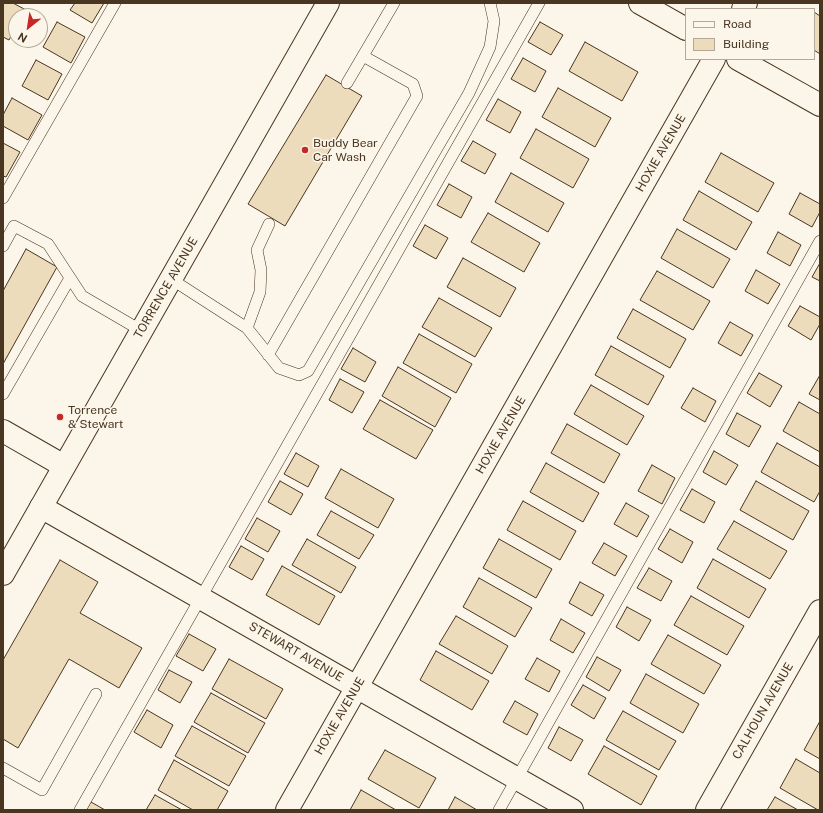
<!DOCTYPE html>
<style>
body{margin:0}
#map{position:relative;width:823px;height:813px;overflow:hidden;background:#fbf6e9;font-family:"Public Sans",sans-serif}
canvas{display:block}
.frame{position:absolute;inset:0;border:4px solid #4a3520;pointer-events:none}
.legend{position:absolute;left:685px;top:8px;width:130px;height:52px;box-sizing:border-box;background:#fbf6e9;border:1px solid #b4a999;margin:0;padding:5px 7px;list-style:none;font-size:12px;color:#4a3520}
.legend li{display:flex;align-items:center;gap:8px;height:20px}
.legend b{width:20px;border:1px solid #b4a999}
.north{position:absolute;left:8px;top:8px;width:40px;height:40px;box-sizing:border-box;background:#fbf6e9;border:1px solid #b4a999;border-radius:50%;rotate:210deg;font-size:11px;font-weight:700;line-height:16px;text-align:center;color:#4a3520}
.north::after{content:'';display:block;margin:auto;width:14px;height:18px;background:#c62828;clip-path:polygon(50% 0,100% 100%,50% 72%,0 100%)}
</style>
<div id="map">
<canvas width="823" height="813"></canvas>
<div class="frame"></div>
<ul class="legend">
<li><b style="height:5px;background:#fbf6e9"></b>Road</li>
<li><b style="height:11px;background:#ecdcbc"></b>Building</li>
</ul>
<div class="north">N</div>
</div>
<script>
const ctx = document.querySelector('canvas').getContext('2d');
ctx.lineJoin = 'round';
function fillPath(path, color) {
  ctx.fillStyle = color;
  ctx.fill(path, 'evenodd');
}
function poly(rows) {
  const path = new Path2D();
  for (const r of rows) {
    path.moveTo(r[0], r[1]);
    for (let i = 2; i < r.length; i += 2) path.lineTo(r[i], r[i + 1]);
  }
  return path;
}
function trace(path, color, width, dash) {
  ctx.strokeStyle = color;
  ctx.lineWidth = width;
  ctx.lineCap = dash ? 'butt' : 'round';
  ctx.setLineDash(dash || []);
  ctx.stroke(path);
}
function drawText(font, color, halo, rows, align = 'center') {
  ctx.font = font + ' "Public Sans",sans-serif';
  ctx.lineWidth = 3;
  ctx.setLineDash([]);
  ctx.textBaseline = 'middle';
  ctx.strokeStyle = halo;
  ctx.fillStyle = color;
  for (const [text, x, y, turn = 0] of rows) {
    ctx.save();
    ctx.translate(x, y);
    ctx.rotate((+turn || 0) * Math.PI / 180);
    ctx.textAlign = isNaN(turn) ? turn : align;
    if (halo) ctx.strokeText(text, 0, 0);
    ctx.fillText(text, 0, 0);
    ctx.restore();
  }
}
const building = poly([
 [3,3,13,3,26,10,22,16,16,16,16,27,9,40,3,37,3,3],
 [75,3,104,3,92,23,70,10,75,3],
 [814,12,820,16,820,54,814,50,814,12],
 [57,22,85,37,71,63,43,47,57,22],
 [540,22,563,35,551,55,528,42,540,22],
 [585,42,638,72,622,101,569,71,585,42],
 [523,58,546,71,535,92,511,79,523,58],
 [36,60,62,74,48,100,22,86,36,60],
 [326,75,362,96,285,226,248,204,326,75],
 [558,88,611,118,595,147,542,117,558,88],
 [12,98,42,115,28,140,3,126,3,115,12,98],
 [498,99,521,112,510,133,486,120,498,99],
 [536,129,589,159,573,188,520,158,536,129],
 [473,141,496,154,485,174,461,161,473,141],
 [3,143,20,152,6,177,3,176,3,143],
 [721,153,774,183,758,212,705,182,721,153],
 [511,173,564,203,548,232,495,202,511,173],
 [449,184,472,197,461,218,437,205,449,184],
 [699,191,752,222,736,250,683,220,699,191],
 [800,193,820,204,820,212,812,227,789,214,800,193],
 [488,213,540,243,524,272,471,242,488,213],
 [425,225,448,238,436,259,413,246,425,225],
 [677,229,730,259,713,288,661,258,677,229],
 [778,232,801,245,790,266,767,253,778,232],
 [26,249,57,267,3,364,3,291,26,249],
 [463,258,516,288,500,317,447,287,463,258],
 [820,263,820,281,812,277,820,263],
 [756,270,780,284,768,304,745,291,756,270],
 [657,271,710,301,693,330,640,300,657,271],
 [439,298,492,328,475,357,422,327,439,298],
 [800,306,820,317,820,324,811,340,788,326,800,306],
 [633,309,686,339,670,368,617,338,633,309],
 [730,322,753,335,741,356,718,343,730,322],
 [419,334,472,364,456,393,403,363,419,334],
 [611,346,664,376,648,405,595,375,611,346],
 [353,348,376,362,365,382,341,369,353,348],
 [398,367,451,398,435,427,382,396,398,367],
 [759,373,782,386,770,407,747,393,759,373],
 [820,375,820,400,809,394,820,375],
 [340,379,364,392,352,413,329,400,340,379],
 [591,385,644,416,627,445,574,414,591,385],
 [693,388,716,401,705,422,681,408,693,388],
 [380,400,433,430,416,459,363,429,380,400],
 [799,402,820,414,820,452,783,431,799,402],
 [737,413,761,426,749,447,726,434,737,413],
 [567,424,620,454,604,483,551,453,567,424],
 [777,443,820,467,820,491,814,502,761,472,777,443],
 [714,451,738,465,726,485,703,472,714,451],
 [296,453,319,466,308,487,284,474,296,453],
 [546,463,599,493,583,522,530,492,546,463],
 [652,465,675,478,662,504,638,491,652,465],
 [341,469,394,499,378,528,325,498,341,469],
 [280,481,303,494,291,515,268,502,280,481],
 [756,481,809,511,793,540,740,510,756,481],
 [692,489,715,502,704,523,680,510,692,489],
 [523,501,576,531,560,560,507,530,523,501],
 [626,503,649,516,637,537,614,524,626,503],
 [331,511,374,535,359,559,317,535,331,511],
 [257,518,280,531,268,552,245,539,257,518],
 [734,521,787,551,770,579,717,549,734,521],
 [670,529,693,542,682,563,658,549,670,529],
 [307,539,356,567,341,593,292,565,307,539],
 [499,539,552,569,536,598,483,568,499,539],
 [604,543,627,556,615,576,592,563,604,543],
 [241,546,264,559,252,580,229,567,241,546],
 [713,559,766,589,749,618,697,588,713,559],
 [60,560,98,582,80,613,142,648,119,688,69,659,18,748,3,739,3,660,60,560],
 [282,566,335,596,319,625,266,595,282,566],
 [649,568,672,581,661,601,637,588,649,568],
 [479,578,532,608,515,637,463,607,479,578],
 [580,582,604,595,592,616,569,603,580,582],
 [691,596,744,626,727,655,674,625,691,596],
 [627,607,651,620,639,641,616,627,627,607],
 [456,616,508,646,492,674,439,644,456,616],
 [561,619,585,633,573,653,550,640,561,619],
 [189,634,216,649,203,671,176,656,189,634],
 [668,635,721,665,704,694,651,664,668,635],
 [436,651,489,681,472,710,420,680,436,651],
 [597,657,621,670,609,691,586,677,597,657],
 [537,658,560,671,549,692,525,679,537,658],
 [229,659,283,689,266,719,212,689,229,659],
 [169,670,192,682,180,703,158,690,169,670],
 [646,674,699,704,683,733,630,703,646,674],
 [583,685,606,698,594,719,571,705,583,685],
 [211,693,265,723,248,753,194,722,211,693],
 [515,701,538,714,527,735,503,722,515,701],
 [147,710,173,725,161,748,134,732,147,710],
 [623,711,676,741,659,770,606,740,623,711],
 [820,721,820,759,804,750,820,721],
 [192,726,246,756,229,786,175,756,192,726],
 [559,727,583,740,571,761,548,748,559,727],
 [604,746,657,776,641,805,588,774,604,746],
 [385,750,436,778,419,808,368,779,385,750],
 [796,759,820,773,820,810,818,810,780,788,796,759],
 [174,760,228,791,217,810,193,810,158,790,174,760],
 [361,790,396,810,350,810,361,790],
 [155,795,182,810,146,810,155,795],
 [455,797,477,810,448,810,455,797],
 [775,797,798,810,767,810,775,797],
 [91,802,105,810,86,810,91,802]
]);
fillPath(building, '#ecdcbc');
trace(building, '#4a3520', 1);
const lane = poly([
 [347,83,394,3],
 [3,198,115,3],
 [3,246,14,226,48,244,82,296,142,331],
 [171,279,247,328,279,368,299,375,308,371,469,93,490,47,494,21,490,3],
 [247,328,260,292,261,270,257,250,269,224],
 [268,355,417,96,413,84,363,56],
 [3,394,70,278],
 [3,768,42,790,96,694],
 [80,810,539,3],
 [499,810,820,241]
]);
const street = poly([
 [640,3,686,29],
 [743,9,746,3],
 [738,59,820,105],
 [3,431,64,466],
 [41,507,572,810],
 [287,810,714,59],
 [707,810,820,611]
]);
const secondary = poly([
 [3,574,328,3]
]);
trace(lane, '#4a3520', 12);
trace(street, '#4a3520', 24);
trace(secondary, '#4a3520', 24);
trace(lane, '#fbf6e9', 11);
trace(street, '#fbf6e9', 22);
trace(secondary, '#fbf6e9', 22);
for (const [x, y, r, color] of [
 [305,150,4,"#c62828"],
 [60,417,4,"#c62828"]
]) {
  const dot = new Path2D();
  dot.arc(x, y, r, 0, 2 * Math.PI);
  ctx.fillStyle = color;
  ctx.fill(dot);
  trace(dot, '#fbf6e9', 1.5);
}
drawText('12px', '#4a3520', '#fbf6e9', [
 ["Buddy Bear",313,143],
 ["Car Wash",313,157],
 ["Torrence",68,410],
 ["& Stewart",68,424]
], 'left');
drawText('12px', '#4a3520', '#fbf6e9', [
 ["HOXIE AVENUE",661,153,-60],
 ["TORRENCE AVENUE",166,288,-60],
 ["HOXIE AVENUE",501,435,-60],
 ["STEWART AVENUE",296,652,30],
 ["CALHOUN AVENUE",763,711,-60],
 ["HOXIE AVENUE",340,716,-60]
]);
</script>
